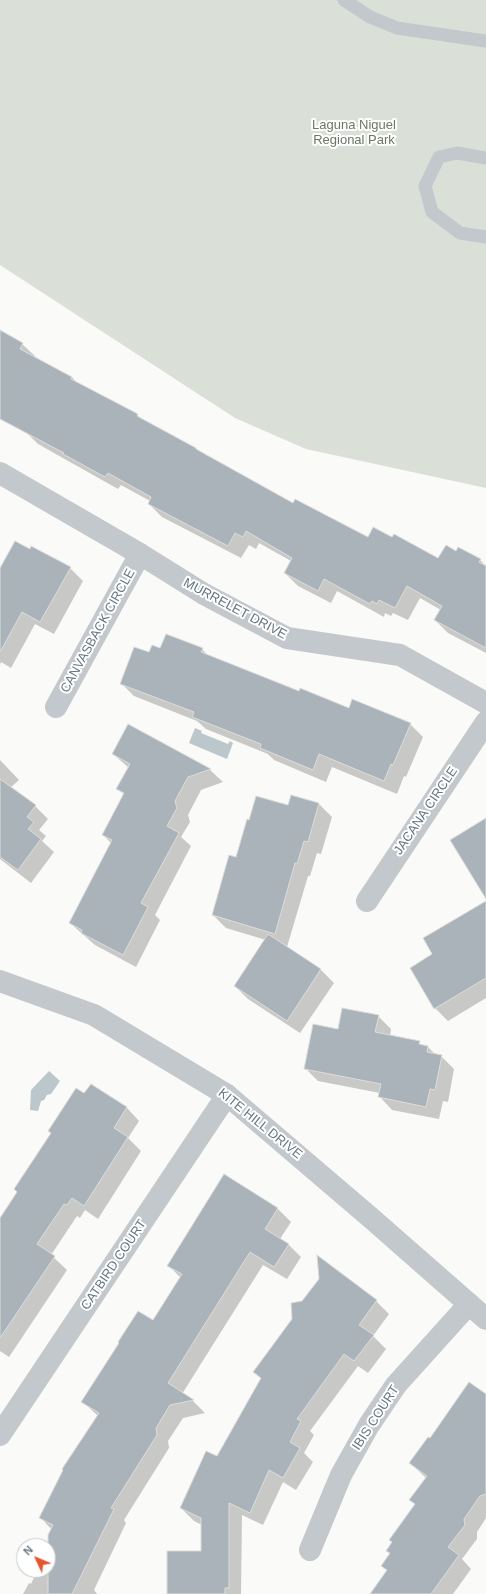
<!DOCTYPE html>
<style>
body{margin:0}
#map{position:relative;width:486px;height:1594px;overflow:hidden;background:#fafaf8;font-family:Arial,sans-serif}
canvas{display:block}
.north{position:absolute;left:16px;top:1538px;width:40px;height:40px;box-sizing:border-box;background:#fff;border:1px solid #c1c8cd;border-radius:50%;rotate:314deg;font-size:11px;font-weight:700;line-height:16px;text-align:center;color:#657683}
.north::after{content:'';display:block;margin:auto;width:14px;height:18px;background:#e4572e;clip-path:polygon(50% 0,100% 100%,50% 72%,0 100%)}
</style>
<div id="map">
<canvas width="486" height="1594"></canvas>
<div class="north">N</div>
</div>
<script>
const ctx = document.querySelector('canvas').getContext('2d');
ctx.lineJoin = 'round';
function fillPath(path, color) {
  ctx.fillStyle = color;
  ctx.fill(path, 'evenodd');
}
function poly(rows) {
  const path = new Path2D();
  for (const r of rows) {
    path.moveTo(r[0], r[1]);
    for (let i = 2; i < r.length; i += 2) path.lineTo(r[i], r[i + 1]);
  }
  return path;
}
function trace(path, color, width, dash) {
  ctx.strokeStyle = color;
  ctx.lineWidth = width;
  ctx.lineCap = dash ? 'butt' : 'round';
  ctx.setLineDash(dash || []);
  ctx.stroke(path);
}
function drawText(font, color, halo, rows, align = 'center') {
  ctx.font = font + ' Arial,sans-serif';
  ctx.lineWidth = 4;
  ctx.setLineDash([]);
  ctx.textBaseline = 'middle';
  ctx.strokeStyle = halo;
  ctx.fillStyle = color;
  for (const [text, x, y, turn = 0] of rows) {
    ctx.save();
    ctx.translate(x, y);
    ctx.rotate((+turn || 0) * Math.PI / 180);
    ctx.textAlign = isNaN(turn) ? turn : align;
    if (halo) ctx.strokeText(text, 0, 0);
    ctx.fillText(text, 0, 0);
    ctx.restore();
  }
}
fillPath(poly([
 [0,0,486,0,486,488,306,449,235,418,0,265]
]), '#dadfd7');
fillPath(poly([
 [195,728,202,731,201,733,228,744,230,741,233,743,227,759,189,743],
 [49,1071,60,1081,51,1094,47,1095,44,1100,41,1101,38,1111,30,1110,31,1090]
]), '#bbc7cb');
fillPath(poly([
 [0,331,22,344,35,356,35,358,72,377,78,384,137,415,143,420,196,449,200,452,293,504,369,538,439,559,457,552,480,560,486,566,486,653,448,633,435,620,441,610,420,598,408,620,393,613,391,616,385,613,384,617,337,591,331,603,298,586,285,573,291,561,259,543,256,549,249,545,241,558,162,517,149,504,150,501,121,485,118,489,38,444,25,431,0,412],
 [70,568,83,581,54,634,35,624,11,668,1,662,0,665,0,570],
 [161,649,202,649,209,657,300,692,349,709,410,724,423,737,406,777,404,776,397,794,332,767,326,782,274,760,268,754,206,729,197,721,134,696,121,683,149,654],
 [129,726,210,770,223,782,201,790,188,815,190,822,181,837,191,846,155,915,160,920,136,967,95,945,70,923,112,844,103,835,124,795,118,788,129,768,113,754],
 [0,760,19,780,10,788,35,806,48,819,39,830,46,836,42,841,54,852,31,883,0,859],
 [292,797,319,804,332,817,321,854,317,853,310,876,308,876,287,947,321,970,334,983,300,1033,248,999,235,986,266,940,226,928,213,915,237,858,289,806],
 [486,902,486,998,448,1021,435,1008,433,955],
 [378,1016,391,1029,390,1036,419,1042,422,1046,428,1047,436,1055,441,1056,454,1069,448,1102,443,1101,439,1119,392,1110,380,1097,380,1093,318,1081,305,1068,339,1030],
 [91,1085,127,1108,139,1121,128,1138,141,1151,98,1219,85,1210,80,1218,77,1216,51,1255,67,1270,9,1357,0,1351,0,1220,52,1134,49,1131,85,1095],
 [224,1175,278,1209,291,1222,280,1239,288,1244,301,1257,287,1279,263,1265,182,1394,193,1401,205,1413,183,1418,168,1441,169,1448,124,1520,126,1523,94,1590,97,1594,23,1594,29,1583,31,1584,35,1575,38,1576,41,1570,48,1570,48,1557,52,1530,41,1518,98,1416,82,1401,153,1322,181,1278,168,1265],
 [318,1258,376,1301,389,1314,373,1336,386,1349,368,1373,358,1366,310,1431,314,1435,304,1453,313,1462,296,1490,283,1482,263,1525,242,1515,241,1594,168,1594,202,1552,202,1525,194,1521,181,1508,217,1457,262,1379,254,1372,293,1319,303,1302,320,1279],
 [486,1395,486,1518,477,1532,477,1539,462,1559,471,1569,453,1594,371,1594,388,1571,382,1566,391,1554,388,1551,416,1505,426,1478,410,1463,430,1439]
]), '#0003');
const building = poly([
 [0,330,23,343,20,349,72,377,71,379,138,414,137,416,196,448,196,449,293,503,295,499,368,537,373,527,392,537,394,534,438,558,446,545,456,551,458,547,481,559,479,562,486,566,486,648,434,620,442,606,407,586,395,608,379,600,377,604,372,601,370,604,324,579,318,591,284,573,292,558,246,531,243,537,235,533,228,546,148,504,151,497,108,473,105,477,63,454,64,453,0,419,0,330],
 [15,541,30,549,31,546,71,567,40,622,22,612,0,652,0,568,15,541],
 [166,634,203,648,201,652,299,691,300,688,349,708,352,699,411,723,393,765,391,764,384,781,319,754,313,770,260,748,261,744,192,717,194,712,120,684,134,647,149,652,152,645,160,648,166,634],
 [128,724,211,769,188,777,175,801,177,808,167,826,179,833,141,903,148,907,123,955,81,933,82,930,69,923,112,840,102,835,124,793,116,789,130,764,112,754,128,724],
 [0,779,36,805,27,817,34,822,28,829,41,839,18,870,0,857,0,779],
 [291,795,319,803,308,842,304,841,297,864,295,863,275,934,212,915,229,855,236,857,247,819,249,820,256,796,288,805,291,795],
 [486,818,486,899,450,840,486,818],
 [486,901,486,978,434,1009,410,968,432,954,423,938,486,901],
 [268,934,321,969,287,1021,234,986,268,934],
 [342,1008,379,1015,375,1032,420,1041,419,1044,428,1046,427,1052,442,1055,435,1090,430,1089,426,1107,378,1097,381,1084,304,1069,313,1024,338,1029,342,1008],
 [91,1084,127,1107,114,1128,128,1137,84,1206,72,1198,67,1205,64,1204,37,1244,55,1256,0,1338,0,1218,17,1192,14,1189,51,1133,48,1131,76,1088,84,1093,91,1084],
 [224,1174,278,1208,265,1229,289,1244,274,1267,250,1252,168,1383,194,1400,170,1405,156,1428,157,1435,111,1508,114,1509,72,1594,48,1594,48,1535,53,1525,39,1518,63,1470,62,1469,99,1413,81,1402,119,1343,118,1342,138,1311,153,1320,182,1274,167,1266,224,1174],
 [317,1255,377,1300,359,1325,374,1335,354,1361,344,1354,297,1419,301,1421,290,1442,300,1448,283,1478,269,1470,250,1513,229,1503,229,1588,225,1588,225,1594,167,1594,167,1551,201,1551,201,1518,180,1508,206,1451,217,1456,261,1378,253,1372,292,1319,291,1303,302,1301,319,1279,317,1255],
 [469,1382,486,1394,486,1494,480,1496,464,1519,465,1525,448,1547,459,1555,431,1594,370,1594,387,1570,381,1566,390,1553,386,1551,392,1542,389,1540,415,1504,409,1500,427,1476,409,1463,428,1437,430,1438,469,1382]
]);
fillPath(building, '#aab3b9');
trace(building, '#dcdcda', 1);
trace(poly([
 [344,0,370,17,397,28,486,41],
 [486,158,457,153,439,157,425,186,432,212,460,233,486,237]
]), '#c3c8cc', 13);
trace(poly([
 [0,473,140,554,204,594,287,638,400,655,486,703],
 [56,707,140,554],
 [367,901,486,722],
 [0,1435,227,1095],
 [310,1550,341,1475,369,1425,396,1385,469,1304]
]), '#c3c8cc', 22);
trace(poly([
 [0,981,94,1015,227,1095,371,1218,486,1319]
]), '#c3c8cc', 22);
drawText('13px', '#687a64', '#fff', [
 ["Laguna Niguel",354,125],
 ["Regional Park",354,140]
]);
drawText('13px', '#657683', '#fff', [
 ["MURRELET DRIVE",235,609,28],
 ["CANVASBACK CIRCLE",98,631,-61],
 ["JACANA CIRCLE",426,811,-56],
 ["KITE HILL DRIVE",260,1124,39],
 ["CATBIRD COURT",114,1265,-56],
 ["IBIS COURT",376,1418,-57]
]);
</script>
